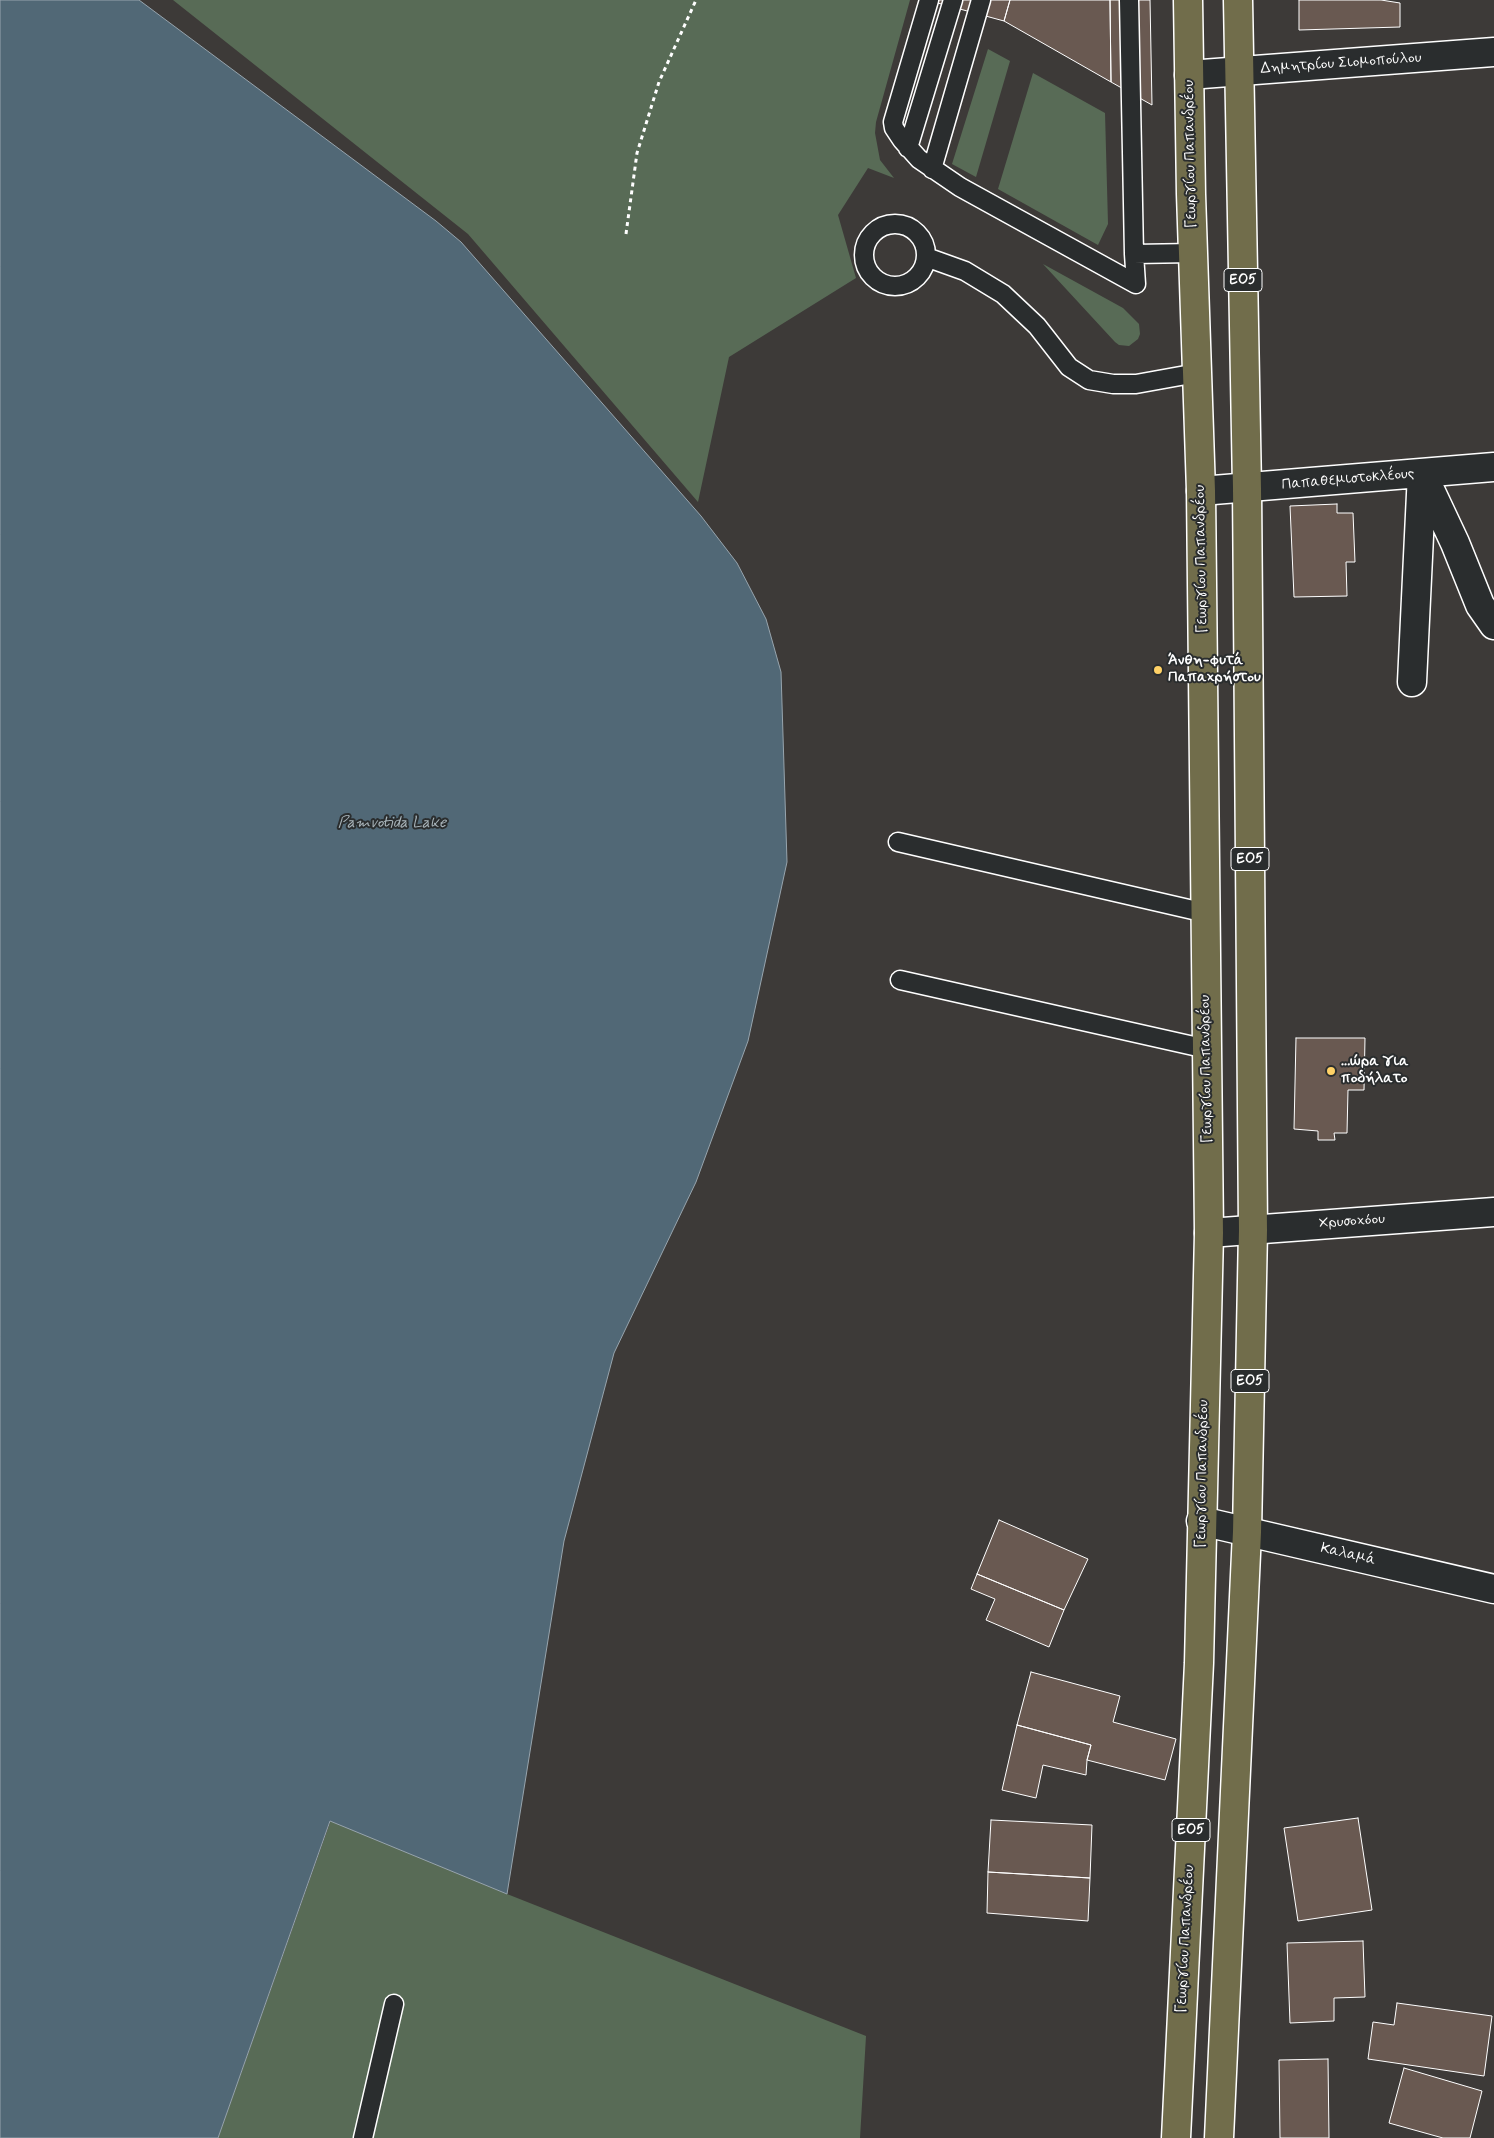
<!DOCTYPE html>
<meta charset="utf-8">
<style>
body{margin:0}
canvas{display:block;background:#3d3a38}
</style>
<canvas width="1494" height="2138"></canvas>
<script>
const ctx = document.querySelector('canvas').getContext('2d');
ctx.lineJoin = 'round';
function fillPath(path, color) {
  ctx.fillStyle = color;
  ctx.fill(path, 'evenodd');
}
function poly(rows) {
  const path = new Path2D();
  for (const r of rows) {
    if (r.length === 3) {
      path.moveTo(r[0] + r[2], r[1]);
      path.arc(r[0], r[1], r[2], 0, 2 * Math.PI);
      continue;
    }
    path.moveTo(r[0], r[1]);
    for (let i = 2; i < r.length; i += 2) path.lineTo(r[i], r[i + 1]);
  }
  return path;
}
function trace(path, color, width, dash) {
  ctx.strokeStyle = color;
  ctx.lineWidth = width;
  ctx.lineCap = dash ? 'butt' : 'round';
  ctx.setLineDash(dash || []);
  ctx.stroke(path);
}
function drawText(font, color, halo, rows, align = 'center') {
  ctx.font = font + ' Mynerve,sans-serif';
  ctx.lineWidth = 4;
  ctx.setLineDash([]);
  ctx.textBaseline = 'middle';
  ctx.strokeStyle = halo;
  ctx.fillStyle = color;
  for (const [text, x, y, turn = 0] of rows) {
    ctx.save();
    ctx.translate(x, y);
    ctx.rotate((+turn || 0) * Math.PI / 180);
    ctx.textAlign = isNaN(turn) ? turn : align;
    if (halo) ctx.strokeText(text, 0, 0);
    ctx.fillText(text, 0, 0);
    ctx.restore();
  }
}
fillPath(poly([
 [173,0,910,0,876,122,875,133,880,160,894,178,868,168,838,215,856,278,729,357,698,502,468,234],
 [988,49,1010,61,976,177,952,164],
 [1033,73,1105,113,1108,224,1098,245,998,189],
 [1043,264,1123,308,1139,324,1140,334,1138,339,1129,346,1119,345,1115,342],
 [331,1820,507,1894,866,2036,860,2138,218,2138]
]), '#586b56');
const water = poly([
 [0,0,139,0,436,221,461,242,701,516,737,563,766,619,781,672,787,862,748,1041,696,1182,614,1353,564,1541,507,1894,330,1821,218,2138,0,2138,0,0]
]);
fillPath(water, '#516876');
trace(water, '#97a4ad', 1);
const building = poly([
 [935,0,1010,0,1004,21,934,2,935,0],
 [1010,0,1110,0,1111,82,1004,21,1010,0],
 [1110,0,1150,0,1152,105,1111,82,1110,0],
 [1299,0,1381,0,1400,3,1400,27,1299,30,1299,0],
 [1337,504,1337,513,1353,513,1355,562,1346,562,1347,596,1294,597,1290,506,1337,504],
 [1296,1038,1365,1038,1364,1090,1348,1090,1347,1133,1334,1133,1335,1140,1318,1140,1318,1131,1294,1129,1296,1038],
 [999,1520,1088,1559,1064,1610,977,1574,999,1520],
 [977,1574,1064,1610,1049,1647,986,1620,995,1599,971,1589,977,1574],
 [1031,1672,1120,1696,1113,1722,1176,1739,1165,1780,1087,1760,1091,1745,1017,1725,1031,1672],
 [1017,1725,1091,1745,1087,1760,1086,1775,1043,1765,1036,1798,1002,1790,1017,1725],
 [1358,1818,1372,1910,1298,1921,1284,1828,1358,1818],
 [991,1820,1092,1825,1090,1878,988,1872,991,1820],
 [988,1872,1090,1878,1088,1921,987,1913,988,1872],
 [1363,1941,1365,1997,1334,1998,1334,2021,1290,2023,1287,1943,1363,1941],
 [1397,2003,1492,2016,1484,2076,1368,2059,1373,2022,1394,2025,1397,2003],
 [1328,2059,1329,2138,1280,2138,1279,2060,1328,2059],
 [1404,2068,1482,2091,1470,2138,1443,2138,1389,2123,1404,2068]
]);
fillPath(building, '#695951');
trace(building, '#fff', 1);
const service = poly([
 [929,0,893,122,894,128,902,140,919,159,960,187,1136,284,1134,254,1129,0],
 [908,148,953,0],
 [932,169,981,0],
 [895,255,31],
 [1134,254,1193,253],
 [926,257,965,271,1003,294,1037,326,1069,367,1089,380,1113,384,1136,384,1197,373],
 [898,842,1206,913],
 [900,980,1207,1049],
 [363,2138,394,2004]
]);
const minor = poly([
 [1189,75,1494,52],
 [1424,477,1455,543,1480,605,1494,625],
 [1201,491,1494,467],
 [1412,682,1422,473],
 [1209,1233,1494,1212],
 [1201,1521,1494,1589]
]);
const primary = poly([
 [1176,2138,1199,1663,1209,1233,1201,491,1191,194,1188,0],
 [1219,2138,1247,1532,1253,1230,1247,488,1238,0]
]);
trace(service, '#fff', 21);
trace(minor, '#fff', 31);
trace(primary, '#fff', 31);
trace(poly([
 [626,234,637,153,659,82,696,0]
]), '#fff', 3, [4, 4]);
trace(service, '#2a2d2e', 18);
trace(minor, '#2a2d2e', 28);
trace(primary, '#716d4b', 28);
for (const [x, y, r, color] of [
 [1158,670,5,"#ffd166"],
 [1331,1071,5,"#ffd166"]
]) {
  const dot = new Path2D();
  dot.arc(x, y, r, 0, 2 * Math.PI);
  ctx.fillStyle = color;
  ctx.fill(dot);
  trace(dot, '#2a2d2e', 2);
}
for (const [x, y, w] of [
 [1243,280,38],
 [1250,859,38],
 [1250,1381,38],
 [1191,1830,38]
]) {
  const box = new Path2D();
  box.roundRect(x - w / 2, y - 11.5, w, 23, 4);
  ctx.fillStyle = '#2a2d2e';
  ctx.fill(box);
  trace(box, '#fff', 1);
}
drawText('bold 14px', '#fff', null, [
 ["ΕΟ5",1243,280],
 ["ΕΟ5",1250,859],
 ["ΕΟ5",1250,1381],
 ["ΕΟ5",1191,1830]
]);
drawText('15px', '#fff', '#2a2d2e', [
 ["Δημητρίου Σιομοπούλου",1341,64,-4],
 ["Γεωργίου Παπανδρέου",1191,154,-91],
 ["Παπαθεμιστοκλέους",1348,480,-5],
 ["Γεωργίου Παπανδρέου",1202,559,-91],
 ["Γεωργίου Παπανδρέου",1207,1069,-91],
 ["Χρυσοχόου",1352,1222,-4],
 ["Γεωργίου Παπανδρέου",1203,1474,-89],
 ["Καλαμά",1348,1555,13],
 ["Γεωργίου Παπανδρέου",1186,1939,-87]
]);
drawText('bold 15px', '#fff', '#2a2d2e', [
 ["Άνθη-φυτά",1168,661],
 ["Παπαχρήστου",1168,678],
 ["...ώρα για",1341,1062],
 ["ποδήλατο",1341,1079]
], 'left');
drawText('italic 16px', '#a8b4ba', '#2a2d2e', [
 ["Pamvotida Lake",392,824]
]);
</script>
